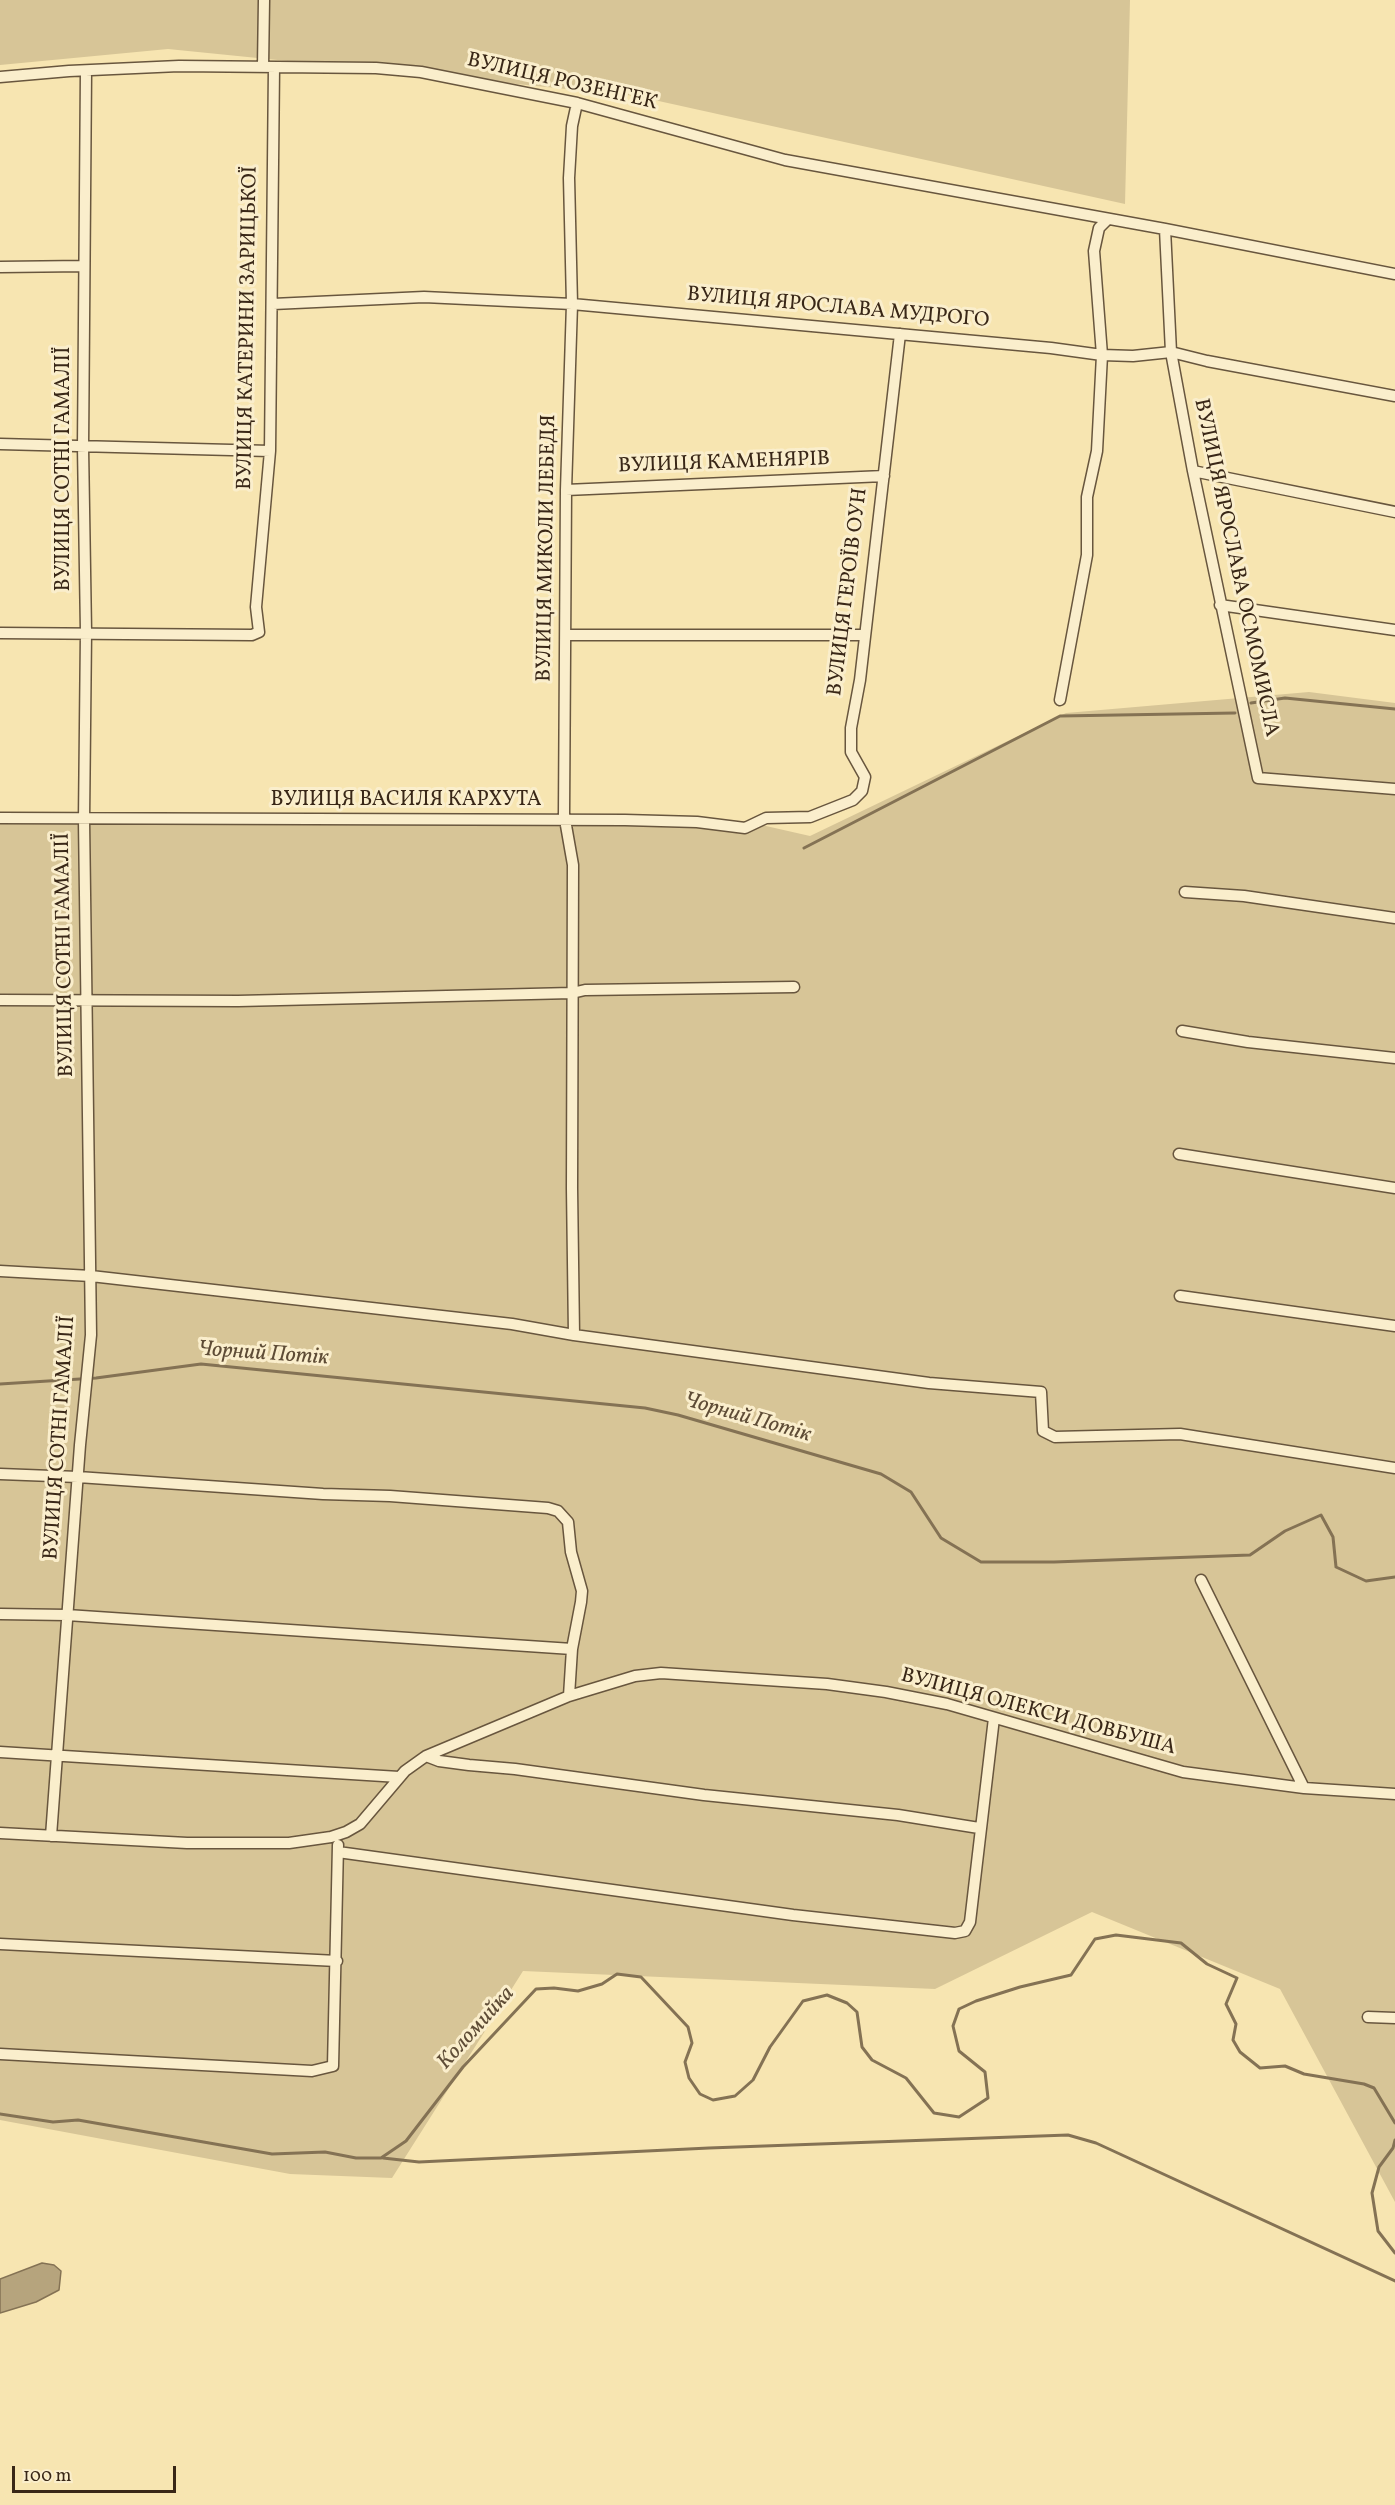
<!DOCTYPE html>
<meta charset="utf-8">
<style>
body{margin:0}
#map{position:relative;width:1395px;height:2505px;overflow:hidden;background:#f7e5b1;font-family:Vollkorn,serif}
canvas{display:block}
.scale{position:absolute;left:12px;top:2466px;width:164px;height:27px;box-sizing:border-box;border:3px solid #392717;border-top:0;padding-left:8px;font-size:18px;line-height:21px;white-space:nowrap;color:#392717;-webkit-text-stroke:4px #faeecc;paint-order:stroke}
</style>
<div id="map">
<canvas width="1395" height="2505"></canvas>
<div class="scale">100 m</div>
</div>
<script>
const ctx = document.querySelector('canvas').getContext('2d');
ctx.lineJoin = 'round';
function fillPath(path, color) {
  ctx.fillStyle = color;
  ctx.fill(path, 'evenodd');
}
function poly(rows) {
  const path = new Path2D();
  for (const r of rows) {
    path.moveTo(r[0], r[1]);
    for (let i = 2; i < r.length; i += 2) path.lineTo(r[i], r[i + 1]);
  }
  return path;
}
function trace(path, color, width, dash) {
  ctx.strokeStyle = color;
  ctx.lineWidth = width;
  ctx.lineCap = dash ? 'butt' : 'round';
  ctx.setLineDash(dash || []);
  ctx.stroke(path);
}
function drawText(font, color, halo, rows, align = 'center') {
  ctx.font = font + ' Vollkorn,serif';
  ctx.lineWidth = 6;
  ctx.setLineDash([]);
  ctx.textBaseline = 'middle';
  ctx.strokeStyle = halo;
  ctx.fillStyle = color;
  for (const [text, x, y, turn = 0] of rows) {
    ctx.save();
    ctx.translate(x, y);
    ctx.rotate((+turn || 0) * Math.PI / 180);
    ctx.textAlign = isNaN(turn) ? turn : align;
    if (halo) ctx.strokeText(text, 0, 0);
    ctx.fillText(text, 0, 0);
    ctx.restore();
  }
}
fillPath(poly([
 [0,0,1130,0,1125,204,636,96,168,49,0,65],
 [1309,692,1395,703,1395,2202,1280,1989,1092,1912,935,1989,523,1971,392,2178,290,2174,0,2120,0,815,744,821,810,836,1066,713]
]), '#d7c597');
const water = poly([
 [42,2263,54,2265,61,2271,59,2290,36,2302,0,2313,0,2279,42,2263]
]);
fillPath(water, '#b6a47d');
trace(water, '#847254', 1.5);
trace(poly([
 [1251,703,1285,698,1395,709],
 [804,848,1060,716,1235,713],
 [0,1384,96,1378,201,1364,645,1408,678,1415,881,1474,911,1492,941,1538,981,1562,1054,1562,1250,1555,1285,1531,1321,1515,1333,1537,1336,1567,1366,1581,1395,1577],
 [0,2114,53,2122,78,2120,272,2154,325,2152,356,2158,381,2158,406,2141,463,2067,536,1989,554,1988,578,1991,602,1984,617,1974,641,1977,688,2027,692,2043,685,2062,689,2078,700,2094,713,2100,735,2096,753,2080,770,2047,803,2001,827,1995,847,2003,857,2012,862,2047,872,2060,906,2078,934,2113,959,2117,988,2098,985,2072,959,2051,953,2026,959,2009,976,2001,1020,1987,1071,1975,1095,1939,1116,1935,1181,1943,1207,1964,1237,1978,1226,2004,1236,2024,1233,2040,1240,2052,1260,2068,1285,2066,1304,2074,1364,2084,1374,2088,1395,2123],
 [1395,2140,1393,2148,1379,2167,1372,2193,1378,2231,1395,2253],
 [383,2158,419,2162,709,2148,1068,2135,1096,2143,1395,2281]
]), '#847254', 3);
const minor = poly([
 [263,67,264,0],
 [0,77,69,71,179,66,376,68,421,72,577,103,785,160,1165,229,1395,274],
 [1165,229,1171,352,1193,471,1258,778,1395,789],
 [0,267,84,266],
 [273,304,424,297,572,304,1051,348,1102,355,1133,356,1171,352,1207,361,1395,396],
 [0,444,270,451],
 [1193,471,1395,512],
 [566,490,884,476],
 [1220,605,1395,630],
 [0,633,252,635,259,632,256,607,270,451,274,67],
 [567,635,864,635],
 [1060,700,1087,555,1087,497,1097,451,1102,355,1094,251,1099,228,1107,220],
 [0,818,625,820,697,822,745,828,766,818,810,817,853,800,862,791,865,777,851,752,851,728,860,680,900,334],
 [1185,892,1244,896,1395,918],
 [0,1000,238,1001,572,993,585,990,794,987],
 [1182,1031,1248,1042,1395,1058],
 [1179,1154,1395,1188],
 [0,1271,91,1276,512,1324,574,1335,929,1383,1041,1392,1043,1431,1055,1437,1180,1434,1395,1468],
 [1180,1296,1395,1326],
 [574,1335,572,1188,573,865,564,814,566,490,572,304,569,178,572,126,577,103],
 [0,1474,78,1477,323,1494,390,1496,548,1508,558,1511,568,1522,571,1552,582,1591,581,1602,572,1649,569,1696],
 [1201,1580,1304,1788],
 [0,1614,67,1615,572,1649],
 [0,1752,399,1777],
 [426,1756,439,1761,469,1765,515,1769,704,1795,898,1815,979,1828],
 [0,1833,187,1843,289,1843,331,1837,346,1832,360,1824,405,1771,426,1756,569,1696,635,1676,661,1673,827,1684,886,1692,947,1704,1183,1772,1304,1788,1395,1794],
 [51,1836,80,1445,91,1335,84,820,86,632,83,447,86,71],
 [338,1852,793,1915,955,1933,965,1931,970,1922,994,1718],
 [0,1944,337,1961],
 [1368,2017,1395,2018],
 [0,2054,312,2071,333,2066,338,1845]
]);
trace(minor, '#68563e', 13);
trace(minor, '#faeecc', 10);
drawText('21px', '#392717', '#faeecc', [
 ["ВУЛИЦЯ РОЗЕНГЕК",562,83,13],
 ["ВУЛИЦЯ ЯРОСЛАВА МУДРОГО",838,309,5],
 ["ВУЛИЦЯ КАТЕРИНИ ЗАРИЦЬКОЇ",249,328,-89],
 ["ВУЛИЦЯ КАМЕНЯРІВ",724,464,-2],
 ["ВУЛИЦЯ СОТНІ ГАМАЛІЇ",65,469,-90],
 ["ВУЛИЦЯ МИКОЛИ ЛЕБЕДЯ",548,548,-89],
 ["ВУЛИЦЯ ЯРОСЛАВА ОСМОМИСЛА",1235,568,78],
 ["ВУЛИЦЯ ГЕРОЇВ ОУН",849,592,-83],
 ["ВУЛИЦЯ ВАСИЛЯ КАРХУТА",406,801],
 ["ВУЛИЦЯ СОТНІ ГАМАЛІЇ",66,955,-91],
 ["ВУЛИЦЯ СОТНІ ГАМАЛІЇ",61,1438,-86],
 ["ВУЛИЦЯ ОЛЕКСИ ДОВБУША",1038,1713,15]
]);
drawText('italic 22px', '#5e4c36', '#faeecc', [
 ["Чорний Потік",263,1355,4],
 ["Чорний Потік",747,1419,16],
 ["Коломийка",477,2029,-48]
]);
</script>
